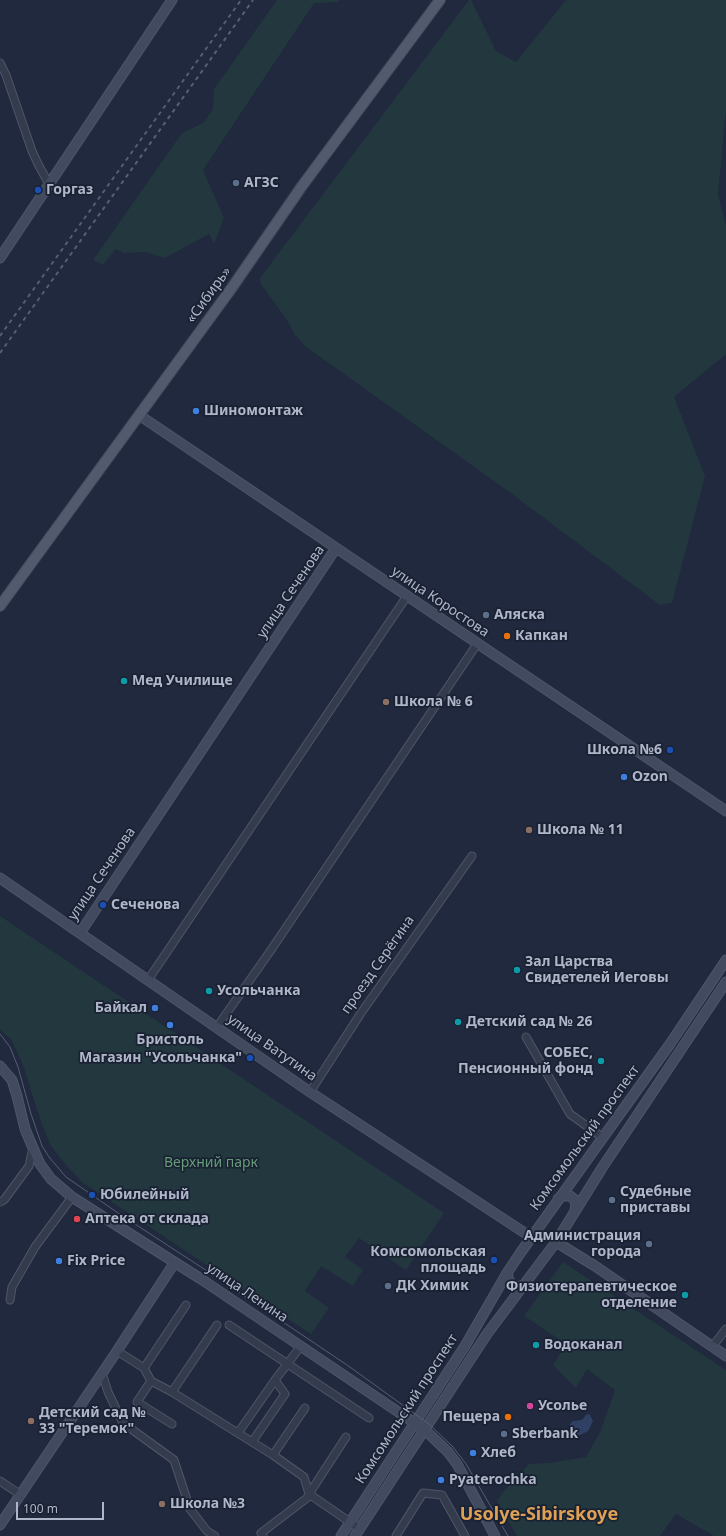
<!DOCTYPE html>
<meta charset="utf-8">
<style>
body{margin:0}
#map{position:relative;width:726px;height:1536px;overflow:hidden;background:#20293d;font-family:"Noto Sans",sans-serif}
canvas{display:block}
.scale{position:absolute;left:16px;top:1502px;width:88px;height:18px;box-sizing:border-box;border:2px solid #afb6c9;border-top:0;padding-left:5px;font-size:12px;line-height:14px;white-space:nowrap;color:#afb6c9;-webkit-text-stroke:3px #192132;paint-order:stroke}
</style>
<div id="map">
<canvas width="726" height="1536"></canvas>
<div class="scale">100 m</div>
</div>
<script>
const ctx = document.querySelector('canvas').getContext('2d');
ctx.lineJoin = 'round';
function fillPath(path, color) {
  ctx.fillStyle = color;
  ctx.fill(path, 'evenodd');
}
function poly(rows) {
  const path = new Path2D();
  for (const r of rows) {
    path.moveTo(r[0], r[1]);
    for (let i = 2; i < r.length; i += 2) path.lineTo(r[i], r[i + 1]);
  }
  return path;
}
function trace(path, color, width, dash) {
  ctx.strokeStyle = color;
  ctx.lineWidth = width;
  ctx.lineCap = dash ? 'butt' : 'round';
  ctx.setLineDash(dash || []);
  ctx.stroke(path);
}
function drawText(font, color, halo, rows, align = 'center') {
  ctx.font = font + ' "Noto Sans",sans-serif';
  ctx.lineWidth = 3.5;
  ctx.setLineDash([]);
  ctx.textBaseline = 'middle';
  ctx.strokeStyle = halo;
  ctx.fillStyle = color;
  for (const [text, x, y, turn = 0] of rows) {
    ctx.save();
    ctx.translate(x, y);
    ctx.rotate((+turn || 0) * Math.PI / 180);
    ctx.textAlign = isNaN(turn) ? turn : align;
    if (halo) ctx.strokeText(text, 0, 0);
    ctx.fillText(text, 0, 0);
    ctx.restore();
  }
}
fillPath(poly([
 [277,0,340,0,338,2,314,3,203,170,224,218,214,244,209,234,165,258,145,252,124,253,116,249,103,265,93,260,182,133,203,123,213,109,214,89],
 [469,0,471,0,496,51,516,62,566,0,726,0,726,110,718,194,726,226,726,354,674,397,705,476,672,603,660,605,512,494,305,346,295,335,287,320,261,284,260,278],
 [0,916,444,1213,406,1270,359,1238,345,1257,363,1270,353,1286,321,1266,305,1291,329,1308,311,1334,83,1183,66,1165,51,1146,41,1122,23,1065,11,1039,0,1030],
 [563,1262,726,1370,726,1536,714,1536,676,1514,660,1536,517,1536,497,1501,503,1492,529,1464,550,1463,586,1457,601,1430,615,1390,587,1369,576,1388,553,1365,566,1344,524,1316]
]), '#22383e');
fillPath(poly([
 [588,1414,590,1415,593,1421,588,1431,580,1435,574,1435,570,1428,570,1424,573,1421,582,1420,586,1415]
]), '#304064');
const street = poly([
 [0,63,6,75,32,151,39,166,49,184],
 [148,980,407,596],
 [217,1027,271,950,477,644],
 [526,1037,570,1114,602,1137],
 [310,1092,361,1013,472,856],
 [0,1202,4,1200,29,1166,33,1148],
 [10,1300,12,1287,35,1247,72,1197],
 [229,1325,369,1418],
 [712,1347,726,1329],
 [117,1351,144,1368,151,1381,137,1402,172,1424],
 [144,1368,186,1305],
 [102,1373,108,1392,123,1423,174,1460,190,1509,207,1531,215,1536],
 [151,1381,172,1392,273,1455,304,1477,309,1494],
 [172,1392,217,1325],
 [238,1433,275,1380,301,1346],
 [252,1442,285,1394,275,1380],
 [273,1455,305,1408],
 [0,1481,21,1495],
 [309,1494,346,1437],
 [263,1536,261,1533,307,1498,309,1494,360,1529],
 [396,1536,423,1493,442,1495,465,1536]
]);
const secondary = poly([
 [0,258,172,0],
 [139,415,726,811],
 [0,878,310,1092,531,1237],
 [80,933,336,548],
 [0,1066,12,1080,17,1096,25,1129,33,1148,40,1164,51,1179,72,1197,201,1279,425,1430,448,1452,457,1464,495,1536],
 [558,1199,562,1196,570,1196,574,1199,576,1204,575,1210],
 [556,1242,595,1266,726,1356],
 [507,1273,510,1284,514,1287,518,1287,525,1284],
 [0,1525,115,1354,175,1262],
 [341,1536,465,1346,507,1273,521,1252,670,1044,726,960],
 [355,1536,487,1334,556,1242,602,1168,726,982]
]);
const primary = poly([
 [0,606,231,289,302,186,440,0]
]);
trace(street, '#4f5668', 9);
trace(secondary, '#4f5668', 11);
trace(primary, '#3d4556', 12);
trace(street, '#343b4d', 7);
trace(secondary, '#424a60', 9);
trace(primary, '#525a6d', 10);
trace(poly([
 [0,1034,10,1047,18,1067,31,1114,42,1146,49,1157,66,1177,118,1213,204,1269,347,1365,429,1424,453,1447,466,1464,508,1536]
]), '#555f75', 1);
trace(poly([
 [0,336,241,0],
 [0,353,253,0]
]), '#555f75', 2, [4, 4]);
for (const [x, y, r, color] of [
 [236,183,4,"#5c6f8a"],
 [38,190,4,"#1a4fb4"],
 [196,411,4,"#3f7fe0"],
 [486,615,4,"#5c6f8a"],
 [507,636,4,"#e8710a"],
 [124,681,4,"#0f9aa8"],
 [386,702,4,"#8d6e63"],
 [670,750,4,"#1a4fb4"],
 [624,777,4,"#3f7fe0"],
 [529,830,4,"#8d6e63"],
 [103,905,4,"#1a4fb4"],
 [517,970,4,"#0f9aa8"],
 [209,991,4,"#0f9aa8"],
 [155,1008,4,"#3f7fe0"],
 [458,1022,4,"#0f9aa8"],
 [170,1025,4,"#3f7fe0"],
 [250,1058,4,"#1a4fb4"],
 [601,1061,4,"#0f9aa8"],
 [92,1195,4,"#1a4fb4"],
 [612,1200,4,"#5c6f8a"],
 [77,1219,4,"#e0444e"],
 [649,1244,4,"#5c6f8a"],
 [494,1260,4,"#1a4fb4"],
 [59,1261,4,"#3f7fe0"],
 [388,1286,4,"#5c6f8a"],
 [685,1295,4,"#0f9aa8"],
 [536,1345,4,"#0f9aa8"],
 [530,1406,4,"#d1479c"],
 [508,1417,4,"#e8710a"],
 [31,1421,4,"#8d6e63"],
 [504,1434,4,"#5c6f8a"],
 [473,1453,4,"#3f7fe0"],
 [441,1480,4,"#3f7fe0"],
 [162,1504,4,"#8d6e63"]
]) {
  const dot = new Path2D();
  dot.arc(x, y, r, 0, 2 * Math.PI);
  ctx.fillStyle = color;
  ctx.fill(dot);
  trace(dot, '#192132', 1.5);
}
drawText('bold 14px', '#afb6c9', '#192132', [
 ["АГЗС",244,183],
 ["Горгаз",46,190],
 ["Шиномонтаж",204,411],
 ["Аляска",494,615],
 ["Капкан",515,636],
 ["Мед Училище",132,681],
 ["Школа № 6",394,702],
 ["Школа №6",662,750,"right"],
 ["Ozon",632,777],
 ["Школа № 11",537,830],
 ["Сеченова",111,905],
 ["Зал Царства",525,962],
 ["Свидетелей Иеговы",525,978],
 ["Усольчанка",217,991],
 ["Байкал",147,1008,"right"],
 ["Детский сад № 26",466,1022],
 ["Бристоль",170,1040,"center"],
 ["СОБЕС,",593,1053,"right"],
 ["Пенсионный фонд",593,1069,"right"],
 ["Магазин \"Усольчанка\"",242,1058,"right"],
 ["Судебные",620,1192],
 ["приставы",620,1208],
 ["Юбилейный",100,1195],
 ["Аптека от склада",85,1219],
 ["Администрация",641,1236,"right"],
 ["города",641,1252,"right"],
 ["Комсомольская",486,1252,"right"],
 ["площадь",486,1268,"right"],
 ["Fix Price",67,1261],
 ["ДК Химик",396,1286],
 ["Физиотерапевтическое",677,1287,"right"],
 ["отделение",677,1303,"right"],
 ["Водоканал",544,1345],
 ["Усолье",538,1406],
 ["Детский сад №",39,1413],
 ["33 \"Теремок\"",39,1429],
 ["Пещера",500,1417,"right"],
 ["Sberbank",512,1434],
 ["Хлеб",481,1453],
 ["Pyaterochka",449,1480],
 ["Школа №3",170,1504]
], 'left');
drawText('14px', '#afb6c9', '#192132', [
 ["«Сибирь»",209,295,-54],
 ["улица Сеченова",291,592,-56],
 ["улица Коростова",440,602,34],
 ["улица Сеченова",102,874,-56],
 ["проезд Серёгина",378,965,-55],
 ["улица Ватутина",272,1048,35],
 ["Комсомольский проспект",585,1138,-54],
 ["улица Ленина",247,1293,34],
 ["Комсомольский проспект",407,1409,-57]
]);
drawText('14px', '#649c77', '#192132', [
 ["Верхний парк",211,1163]
]);
drawText('bold 18px', '#dea054', '#192132', [
 ["Usolye-Sibirskoye",539,1515]
]);
</script>
